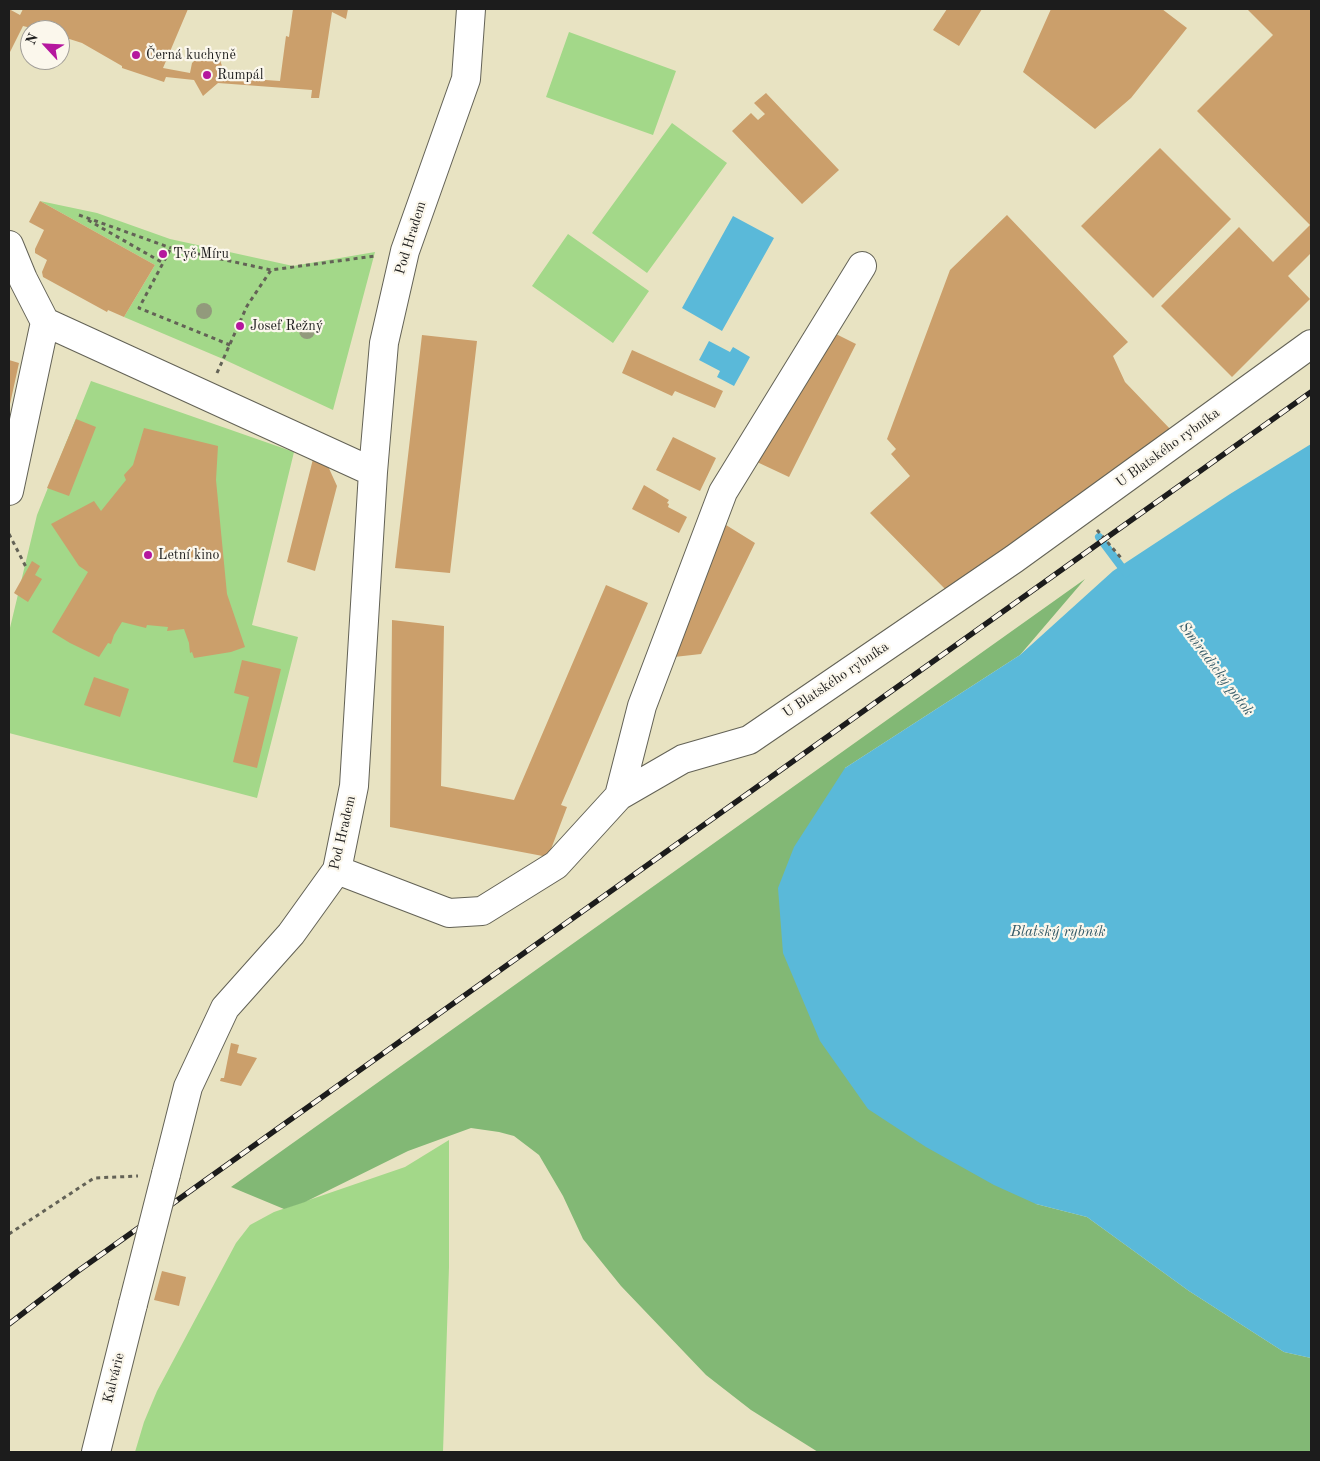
<!DOCTYPE html>
<meta charset="utf-8">
<style>
body{margin:0}
#map{position:relative;width:1320px;height:1461px;overflow:hidden;background:#e8e3c2;font-family:"Old Standard TT",serif}
canvas{display:block}
.frame{position:absolute;inset:0;border:10px solid #1c1c1c;pointer-events:none}
.north{position:absolute;left:20px;top:20px;width:50px;height:50px;box-sizing:border-box;background:#fbf7ec;border:1px solid #a29f99;border-radius:50%;rotate:295deg;font-size:14px;font-weight:700;line-height:20px;text-align:center;color:#1c1c1c}
.north::after{content:'';display:block;margin:auto;width:18px;height:22px;background:#b5179e;clip-path:polygon(50% 0,100% 100%,50% 72%,0 100%)}
</style>
<div id="map">
<canvas width="1320" height="1461"></canvas>
<div class="frame"></div>
<div class="north">N</div>
</div>
<script>
const ctx = document.querySelector('canvas').getContext('2d');
ctx.lineJoin = 'round';
function fillPath(path, color) {
  ctx.fillStyle = color;
  ctx.fill(path, 'evenodd');
}
function poly(rows) {
  const path = new Path2D();
  for (const r of rows) {
    path.moveTo(r[0], r[1]);
    for (let i = 2; i < r.length; i += 2) path.lineTo(r[i], r[i + 1]);
  }
  return path;
}
function trace(path, color, width, dash) {
  ctx.strokeStyle = color;
  ctx.lineWidth = width;
  ctx.lineCap = dash ? 'butt' : 'round';
  ctx.setLineDash(dash || []);
  ctx.stroke(path);
}
function drawText(font, color, halo, rows, align = 'center') {
  ctx.font = font + ' "Old Standard TT",serif';
  ctx.lineWidth = 4.5;
  ctx.setLineDash([]);
  ctx.textBaseline = 'middle';
  ctx.strokeStyle = halo;
  ctx.fillStyle = color;
  for (const [text, x, y, turn = 0] of rows) {
    ctx.save();
    ctx.translate(x, y);
    ctx.rotate((+turn || 0) * Math.PI / 180);
    ctx.textAlign = isNaN(turn) ? turn : align;
    if (halo) ctx.strokeText(text, 0, 0);
    ctx.fillText(text, 0, 0);
    ctx.restore();
  }
}
fillPath(poly([
 [569,32,676,71,653,135,546,97],
 [672,123,727,163,647,273,592,233],
 [40,201,97,213,170,239,293,266,375,252,333,410,223,359,124,317,155,265],
 [568,234,649,291,613,343,532,286],
 [91,381,294,452,252,625,298,637,257,798,9,733,9,632,37,515],
 [449,1140,449,1267,443,1452,135,1452,144,1422,157,1391,236,1243,250,1225,274,1212,405,1167]
]), '#a3d889');
fillPath(poly([
 [1085,579,1020,655,845,768,1036,1204,1087,1217,1189,1291,1284,1352,1311,1358,1311,1452,818,1452,751,1410,706,1375,621,1286,583,1239,563,1196,539,1155,514,1136,499,1132,471,1128,408,1151,305,1202,284,1209,231,1187]
]), '#82b875');
fillPath(poly([
 [733,216,774,238,722,331,682,308],
 [709,341,730,352,733,347,750,357,734,386,717,377,720,371,699,360],
 [1311,444,1311,1358,1284,1352,1189,1291,1087,1217,1036,1204,994,1185,926,1147,868,1109,820,1041,783,953,778,888,794,847,845,768,1020,655,1113,571,1230,494]
]), '#5ab9d9');
trace(poly([
 [1099,537,1126,573]
]), '#5ab9d9', 8);
fillPath(poly([
 [9,9,20,15,23,9,188,9,163,68,190,73,192,63,198,57,212,55,220,60,223,69,222,77,280,81,286,36,289,37,293,9,348,9,346,19,332,12,319,98,311,98,312,90,218,83,203,96,194,80,166,77,164,82,122,68,122,66,82,43,60,36,60,30,39,30,23,26,9,54],
 [947,9,982,9,959,46,933,30],
 [1051,9,1162,9,1187,28,1131,98,1095,129,1023,72],
 [1247,9,1311,9,1311,253,1288,276,1310,299,1232,377,1161,306,1239,227,1273,262,1310,225,1197,111,1273,35],
 [766,93,839,170,802,204,732,131,751,113,758,120,765,114,754,103],
 [1160,148,1231,219,1153,298,1081,226],
 [40,201,155,265,124,317,108,310,107,312,43,277,42,272,47,260,35,253,35,249,44,230,29,222],
 [1007,215,1128,342,1113,356,1125,382,1172,431,946,590,870,513,910,476,891,454,896,449,887,439,950,270],
 [836,334,856,344,789,477,757,462],
 [422,335,477,341,450,573,395,568],
 [632,350,723,391,715,408,675,391,672,396,622,373],
 [9,360,19,363,10,404,9,404],
 [76,419,96,427,69,496,47,488],
 [144,428,218,446,216,480,227,594,245,647,231,652,194,658,192,652,190,653,189,643,184,629,167,631,168,627,147,625,146,628,122,622,114,635,111,644,108,643,99,657,70,643,52,632,88,572,79,566,51,524,94,501,101,511,126,480,124,475,133,465],
 [673,437,716,458,700,491,656,470],
 [313,459,327,464,337,486,315,571,287,562],
 [644,485,669,500,667,503,669,504,668,507,687,517,679,533,632,509],
 [726,525,755,543,701,654,674,657,679,639],
 [32,561,40,566,35,575,42,579,28,602,14,593],
 [606,585,648,603,561,805,567,807,548,857,390,827,392,620,444,626,441,786,514,800],
 [242,660,281,669,257,768,233,762,249,697,234,693],
 [94,677,129,689,120,717,84,705],
 [231,1043,239,1045,237,1053,257,1058,241,1086,220,1081,221,1078,224,1078],
 [162,1271,186,1277,179,1306,154,1300]
]), '#cb9f6b');
const minor = poly([
 [9,245,23,279,45,322,373,472],
 [9,491,45,322],
 [619,796,642,706,723,492,862,266],
 [337,870,449,913,482,911,556,865,619,796,683,759,749,740,1014,559,1311,344],
 [166,1174,188,1087,225,1008,291,934,337,870,354,786,373,472,384,343,405,251,466,79,471,9],
 [96,1452,133,1304]
]);
trace(minor, '#636256', 30);
trace(poly([
 [79,215,171,248],
 [88,220,163,263],
 [230,345,139,308,171,248,271,270],
 [217,373,247,306,271,270,375,256],
 [1097,530,1122,559],
 [9,534,27,569],
 [9,1234,94,1178,138,1176]
]), '#636256', 3, [4, 4]);
trace(minor, '#fff', 28);
const rail = poly([
 [9,1324,78,1271,1311,392]
]);
trace(rail, '#1c1c1c', 5.5);
trace(rail, '#fbf7ec', 4, [11]);
const minorBridge = poly([
 [133,1304,166,1174]
]);
trace(minorBridge, '#636256', 30, []);
trace(minorBridge, '#fff', 28);
ctx.fillStyle = '#929a7c';
for (const [x, y] of [
 [204,311],
 [307,331]
]) {
  ctx.beginPath();
  ctx.arc(x, y, 8, 0, 2 * Math.PI);
  ctx.fill();
}
for (const [x, y, r, color] of [
 [136,55,5,"#b5179e"],
 [207,75,5,"#b5179e"],
 [163,254,5,"#b5179e"],
 [240,326,5,"#b5179e"],
 [148,555,5,"#b5179e"]
]) {
  const dot = new Path2D();
  dot.arc(x, y, r, 0, 2 * Math.PI);
  ctx.fillStyle = color;
  ctx.fill(dot);
  trace(dot, '#fbf7ec', 2);
}
drawText('14px', '#1c1c1c', '#fbf7ec', [
 ["Černá kuchyně",146,55],
 ["Rumpál",217,75],
 ["Tyč Míru",173,254],
 ["Josef Režný",250,326],
 ["Letní kino",158,555]
], 'left');
drawText('14px', '#1c1c1c', '#fbf7ec', [
 ["Pod Hradem",411,238,-73],
 ["U Blatského rybníka",1168,448,-36],
 ["U Blatského rybníka",836,680,-34],
 ["Pod Hradem",343,833,-77],
 ["Kalvárie",114,1378,-76]
]);
drawText('italic 15px', '#355b68', '#fbf7ec', [
 ["Smiradický potok",1216,669,53],
 ["Blatský rybník",1058,932]
]);
</script>
